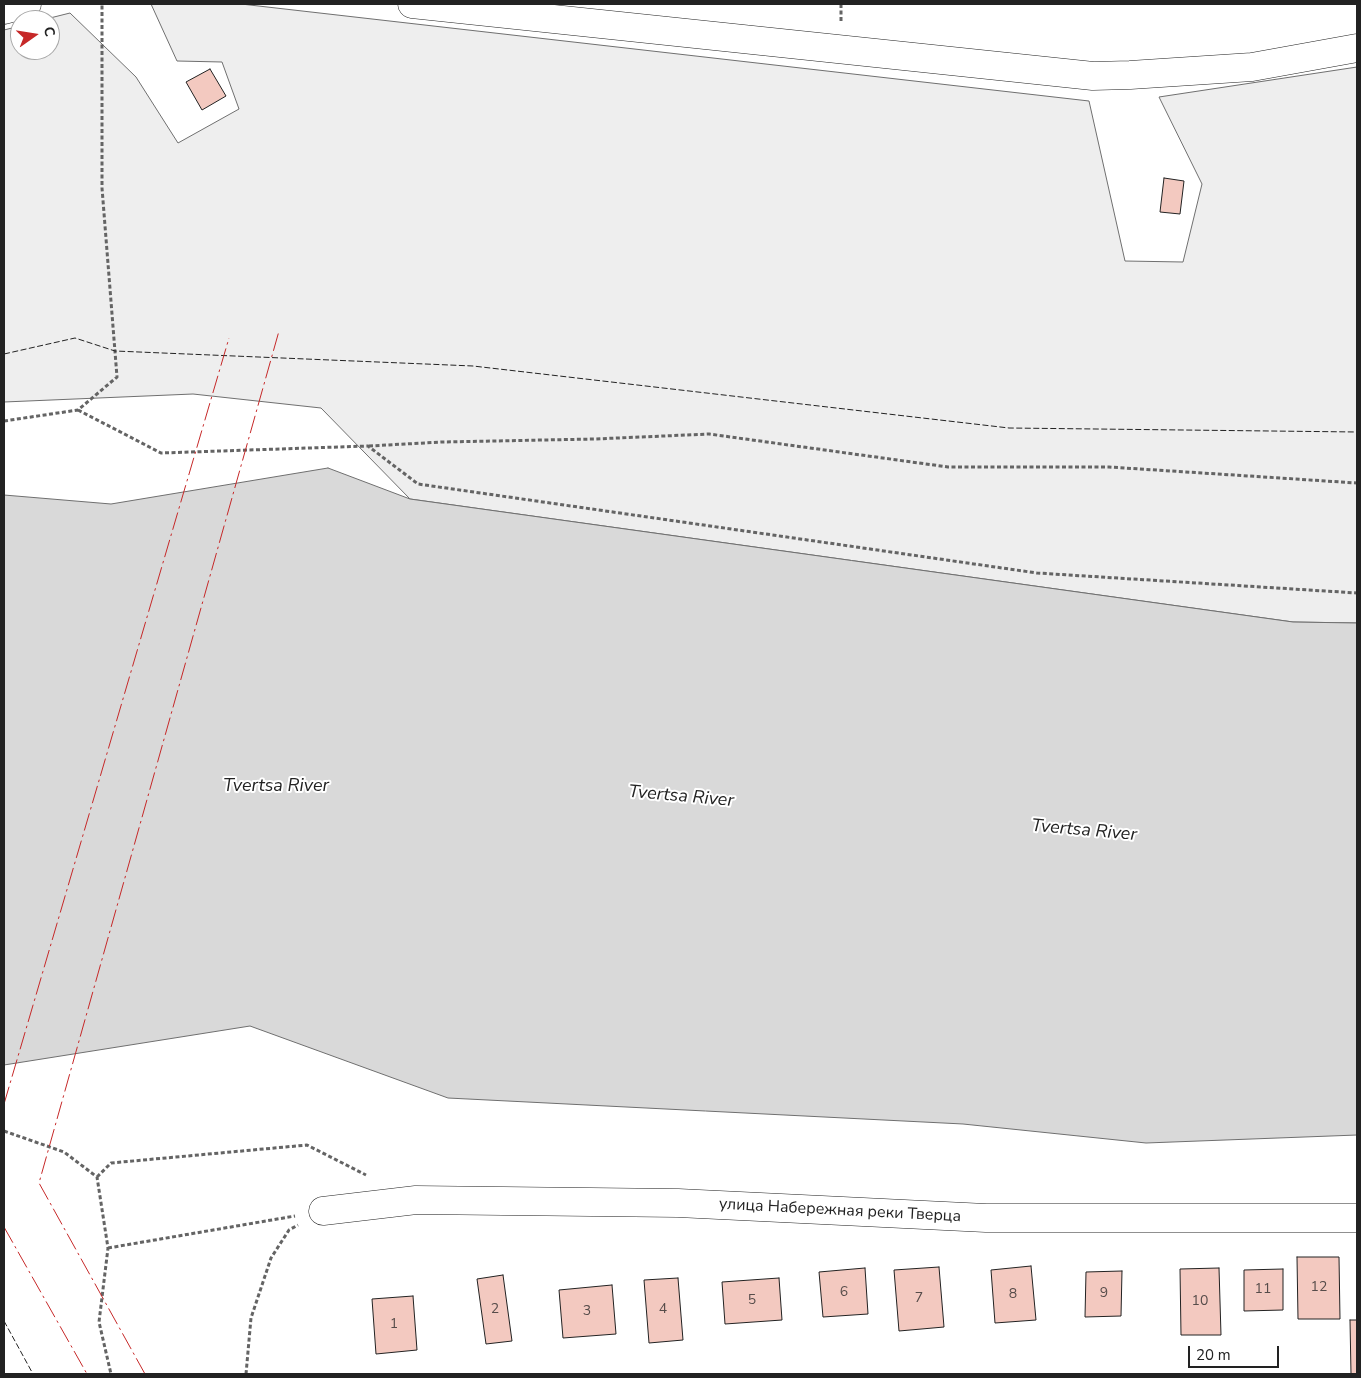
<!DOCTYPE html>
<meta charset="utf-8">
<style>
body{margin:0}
#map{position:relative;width:1361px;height:1378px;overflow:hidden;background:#fff;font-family:"Nunito Sans",sans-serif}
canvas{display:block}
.frame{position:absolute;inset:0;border:5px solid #222;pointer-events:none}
.north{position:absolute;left:10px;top:10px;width:50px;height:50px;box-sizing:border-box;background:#fff;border:1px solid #a7a7a7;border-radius:50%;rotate:77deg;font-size:14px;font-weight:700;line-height:20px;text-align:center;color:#222}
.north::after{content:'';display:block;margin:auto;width:18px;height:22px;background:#c62828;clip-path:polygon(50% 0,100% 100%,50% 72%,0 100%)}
.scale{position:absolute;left:1188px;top:1346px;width:91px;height:22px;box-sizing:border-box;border:2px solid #222;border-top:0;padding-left:6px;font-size:15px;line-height:18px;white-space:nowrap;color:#222;-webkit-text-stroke:4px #fff;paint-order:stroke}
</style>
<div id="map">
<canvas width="1361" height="1378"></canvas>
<div class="frame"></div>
<div class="north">С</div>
<div class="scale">20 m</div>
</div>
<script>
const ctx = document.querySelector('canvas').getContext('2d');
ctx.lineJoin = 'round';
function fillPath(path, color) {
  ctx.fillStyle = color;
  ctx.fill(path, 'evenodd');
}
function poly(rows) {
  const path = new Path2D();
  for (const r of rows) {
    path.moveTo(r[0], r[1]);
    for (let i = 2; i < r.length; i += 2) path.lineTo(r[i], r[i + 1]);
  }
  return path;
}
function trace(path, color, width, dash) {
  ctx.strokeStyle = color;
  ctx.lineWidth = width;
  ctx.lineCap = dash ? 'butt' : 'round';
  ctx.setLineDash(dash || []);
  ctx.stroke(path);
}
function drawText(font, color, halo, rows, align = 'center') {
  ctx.font = font + ' "Nunito Sans",sans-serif';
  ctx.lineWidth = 4;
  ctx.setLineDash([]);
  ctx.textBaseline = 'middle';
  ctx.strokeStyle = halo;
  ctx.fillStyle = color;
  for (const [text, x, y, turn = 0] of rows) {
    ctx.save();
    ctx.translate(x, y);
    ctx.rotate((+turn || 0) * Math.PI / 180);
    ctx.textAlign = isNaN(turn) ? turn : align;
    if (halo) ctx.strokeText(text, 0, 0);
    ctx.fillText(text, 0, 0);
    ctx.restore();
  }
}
const green = poly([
 [151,4,241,4,1089,101,1125,261,1183,262,1202,184,1159,97,1357,67,1357,623,1293,622,410,499,321,408,193,394,4,402,4,30,20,26,20,50,50,50,50,20,42,20,70,13,136,77,178,143,239,109,222,62,177,61,151,4]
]);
fillPath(green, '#eee');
trace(green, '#6f6f6f', 1);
const water = poly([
 [328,468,410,499,1293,622,1357,623,1357,1135,1146,1143,963,1124,448,1098,250,1026,4,1065,4,495,111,504,328,468]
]);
fillPath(water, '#d9d9d9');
trace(water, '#6f6f6f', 1);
const building = poly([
 [210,69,226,96,202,110,186,82,210,69],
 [1164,178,1184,181,1180,214,1160,212,1164,178],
 [1297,1257,1339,1257,1340,1319,1298,1319,1297,1257],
 [1031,1266,1036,1320,995,1323,991,1270,1031,1266],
 [939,1267,944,1327,899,1331,894,1270,939,1267],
 [865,1268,868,1314,823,1317,819,1272,865,1268],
 [1219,1268,1221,1335,1181,1335,1180,1269,1219,1268],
 [1283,1269,1283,1310,1244,1311,1244,1270,1283,1269],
 [1122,1271,1121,1316,1085,1317,1086,1272,1122,1271],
 [503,1275,512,1341,486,1344,477,1279,503,1275],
 [678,1278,683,1340,649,1343,644,1280,678,1278],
 [779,1278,782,1320,725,1324,722,1282,779,1278],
 [612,1285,616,1334,563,1338,559,1290,612,1285],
 [413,1296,417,1350,376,1354,372,1299,413,1296],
 [1350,1320,1357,1320,1357,1374,1351,1374,1350,1320]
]);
fillPath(building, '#f3c9c0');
trace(building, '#222', 1);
const minor = poly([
 [412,4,1093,76,1130,75,1252,67,1357,48],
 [4,10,27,4],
 [323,1211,416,1200,678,1203,986,1218,1357,1218]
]);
trace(minor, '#222', 29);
trace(poly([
 [841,21,841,4],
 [78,410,161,453,368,446,418,484,1037,573,1357,593],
 [4,421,78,410,117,377,102,188,102,4],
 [369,446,442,442,595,439,709,434,948,467,1109,467,1357,483],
 [4,1131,64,1152,97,1177,108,1248,99,1322,111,1374],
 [97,1177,111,1163,307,1145,366,1175],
 [108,1248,295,1216],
 [246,1374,251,1318,271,1258,289,1230,298,1225]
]), '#646464', 3, [4, 2.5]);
trace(minor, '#fff', 28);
trace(poly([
 [4,354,75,338,115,351,473,366,1009,428,1357,432],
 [4,1321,33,1374]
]), '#222', 1, [6, 2.5]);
trace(poly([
 [4,1104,229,338],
 [4,1227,87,1374],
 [145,1374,39,1183,279,331]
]), '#c62828', 1, [18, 4, 2.5, 4]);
drawText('14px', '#564c4a', null, [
 ["12",1319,1288],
 ["11",1263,1290],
 ["6",844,1293],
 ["9",1104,1294],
 ["8",1013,1295],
 ["7",919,1299],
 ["5",752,1301],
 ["10",1200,1302],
 ["2",495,1310],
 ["4",663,1310],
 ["3",587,1312],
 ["1",394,1325]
]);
drawText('16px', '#222', '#fff', [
 ["улица Набережная реки Тверца",840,1211,3]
]);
drawText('italic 18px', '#222', '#fff', [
 ["Tvertsa River",276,787],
 ["Tvertsa River",681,797,5],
 ["Tvertsa River",1084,831,5]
]);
</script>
